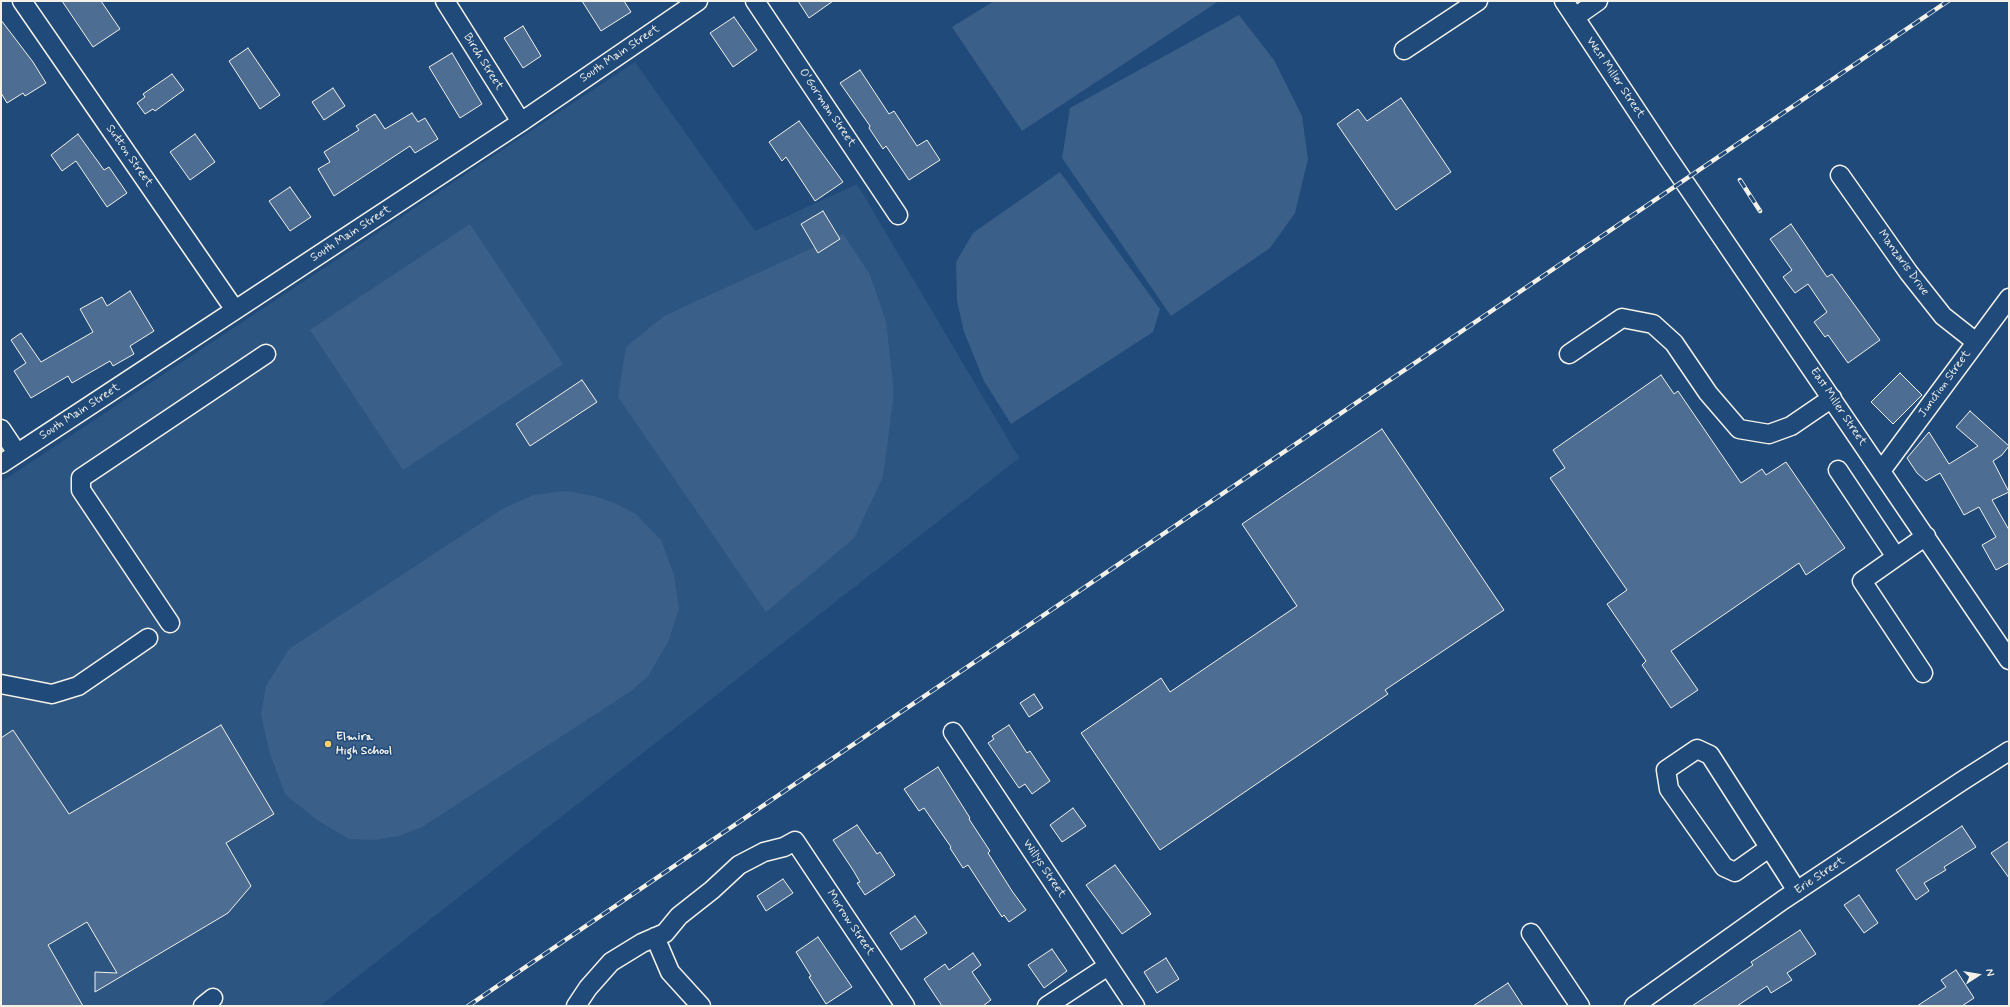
<!DOCTYPE html>
<style>
body{margin:0}
#map{position:relative;width:2010px;height:1007px;overflow:hidden;background:#1f4a7a;font-family:Mynerve,sans-serif}
canvas{display:block}
.frame{position:absolute;inset:0;border:2px solid #f4f1e8;pointer-events:none}
.north{position:absolute;left:1958px;top:955px;width:40px;height:40px;-webkit-text-stroke:3px #1f4a7a;paint-order:stroke;rotate:78deg;font-size:11px;font-weight:700;line-height:16px;text-align:center;color:#f4f1e8}
.north::after{content:'';display:block;margin:auto;width:14px;height:18px;background:#f4f1e8;clip-path:polygon(50% 0,100% 100%,50% 72%,0 100%)}
</style>
<div id="map">
<canvas width="2010" height="1007"></canvas>
<div class="frame"></div>
<div class="north">N</div>
</div>
<script>
const ctx = document.querySelector('canvas').getContext('2d');
ctx.lineJoin = 'round';
function fillPath(path, color) {
  ctx.fillStyle = color;
  ctx.fill(path, 'evenodd');
}
function poly(rows) {
  const path = new Path2D();
  for (const r of rows) {
    path.moveTo(r[0], r[1]);
    for (let i = 2; i < r.length; i += 2) path.lineTo(r[i], r[i + 1]);
  }
  return path;
}
function trace(path, color, width, dash) {
  ctx.strokeStyle = color;
  ctx.lineWidth = width;
  ctx.lineCap = dash ? 'butt' : 'round';
  ctx.setLineDash(dash || []);
  ctx.stroke(path);
}
function drawText(font, color, halo, rows, align = 'center') {
  ctx.font = font + ' Mynerve,sans-serif';
  ctx.lineWidth = 3;
  ctx.setLineDash([]);
  ctx.textBaseline = 'middle';
  ctx.strokeStyle = halo;
  ctx.fillStyle = color;
  for (const [text, x, y, turn = 0] of rows) {
    ctx.save();
    ctx.translate(x, y);
    ctx.rotate((+turn || 0) * Math.PI / 180);
    ctx.textAlign = isNaN(turn) ? turn : align;
    if (halo) ctx.strokeText(text, 0, 0);
    ctx.fillText(text, 0, 0);
    ctx.restore();
  }
}
fillPath(poly([
 [635,62,755,231,857,184,1019,458,320,1006,1,1006,1,482]
]), '#2d5581');
fillPath(poly([
 [994,1,1219,1,1022,131,952,27],
 [1239,15,1274,60,1302,116,1308,159,1295,213,1270,248,1171,316,1062,158,1070,108],
 [1060,172,1160,309,1153,332,1011,424,984,381,964,332,957,301,956,262,973,233],
 [470,224,563,364,403,470,310,330],
 [843,234,869,273,886,321,894,393,883,477,854,538,766,612,618,397,626,347,664,316],
 [566,491,594,496,617,504,636,514,661,540,674,575,679,609,668,642,648,676,631,691,422,827,399,836,373,840,349,839,317,820,285,794,270,754,261,714,266,686,289,649,504,508,534,495]
]), '#3a5f88');
const building = poly([
 [62,1,101,1,120,29,93,47,62,1],
 [582,1,624,1,631,12,601,31,582,1],
 [798,1,833,1,809,18,798,1],
 [734,17,757,50,733,67,710,33,734,17],
 [1,20,33,62,46,83,25,96,23,93,7,103,1,93,1,20],
 [523,26,541,56,523,68,504,38,523,26],
 [248,48,280,95,260,109,229,61,248,48],
 [452,53,482,104,460,118,429,67,452,53],
 [860,70,889,114,894,111,917,146,927,140,940,160,909,180,886,146,883,149,869,128,870,126,840,83,860,70],
 [172,74,184,90,155,111,153,109,145,114,137,103,145,97,143,94,172,74],
 [333,88,345,106,324,120,312,102,333,88],
 [1401,98,1451,172,1396,210,1337,124,1358,109,1367,121,1401,98],
 [412,113,418,122,425,118,438,139,415,153,410,146,334,196,318,169,330,162,324,152,359,130,356,126,375,114,385,129,412,113],
 [799,121,843,182,815,201,786,157,782,161,769,142,799,121],
 [78,134,104,170,109,167,127,193,107,207,76,161,62,171,51,155,78,134],
 [195,134,215,162,190,180,170,152,195,134],
 [290,187,311,217,290,231,269,201,290,187],
 [823,211,840,239,818,253,801,224,823,211],
 [1791,224,1827,277,1832,274,1880,340,1848,363,1828,335,1825,337,1814,322,1827,312,1808,284,1795,293,1783,277,1792,270,1770,239,1791,224],
 [130,291,154,331,130,346,134,354,113,366,110,361,72,383,68,376,31,398,14,371,26,363,11,340,21,333,41,362,93,332,80,309,102,297,107,306,130,291],
 [1900,373,1922,395,1893,424,1871,402,1900,373],
 [1661,375,1674,394,1678,391,1741,483,1762,469,1766,475,1786,462,1845,548,1806,575,1799,563,1671,651,1698,690,1671,708,1642,665,1646,661,1607,604,1627,590,1550,478,1565,468,1553,450,1661,375],
 [582,380,597,402,530,446,516,424,582,380],
 [1970,411,2009,446,2002,455,1993,461,2009,492,1992,500,2009,530,2009,563,1996,570,1982,545,1996,537,1979,507,1964,515,1940,473,1926,481,1917,473,1907,458,1929,432,1949,464,1978,446,1956,427,1970,411],
 [1382,429,1504,610,1385,690,1388,694,1160,850,1081,733,1161,678,1170,692,1297,606,1242,524,1382,429],
 [1034,694,1043,708,1029,717,1020,703,1034,694],
 [221,725,274,814,226,843,251,886,228,913,95,992,95,972,117,973,87,922,48,945,83,1006,1,1006,1,738,13,730,69,814,221,725],
 [1009,725,1027,753,1030,751,1050,781,1032,794,1025,784,1019,788,988,743,994,739,992,736,1009,725],
 [938,767,970,818,969,819,990,851,988,853,1012,891,1026,910,1009,922,1004,915,1002,917,968,865,963,868,950,848,951,847,924,808,919,811,904,789,938,767],
 [1073,808,1086,826,1062,842,1050,825,1073,808],
 [857,825,877,854,880,852,895,875,865,895,857,883,860,882,853,870,833,840,857,825],
 [1962,826,1976,847,1944,867,1946,870,1924,883,1929,891,1916,900,1896,870,1962,826],
 [2009,841,2009,878,1991,853,2009,841],
 [1115,865,1151,914,1122,934,1086,885,1115,865],
 [783,879,793,893,766,911,757,896,783,879],
 [1859,895,1878,923,1864,933,1844,905,1859,895],
 [915,916,927,933,901,950,890,933,915,916],
 [1800,930,1816,954,1787,973,1792,980,1771,993,1767,986,1737,1006,1692,1006,1753,965,1751,962,1800,930],
 [818,937,852,987,826,1004,809,977,811,976,796,952,818,937],
 [1052,949,1067,971,1044,988,1028,965,1052,949],
 [973,953,981,965,972,972,991,1000,983,1006,942,1006,924,979,945,964,949,970,973,953],
 [1166,958,1179,979,1157,993,1144,972,1166,958],
 [1956,970,1974,998,1962,1006,1917,1006,1946,987,1941,980,1956,970],
 [1508,983,1523,1006,1473,1006,1508,983]
]);
fillPath(building, '#4d6e92');
trace(building, '#f4f1e8', 1);
const minor = poly([
 [22,1,235,310],
 [445,1,521,122],
 [755,1,898,215],
 [1564,1,1666,155,2009,660],
 [1575,17,1598,1],
 [1404,50,1478,1],
 [1840,175,1909,273,1943,316,1976,342],
 [1569,354,1622,318,1653,324,1674,343,1708,393,1739,429,1769,434,1791,426,1832,398],
 [1,429,17,453],
 [1,464,521,122,698,1],
 [1838,470,1896,557],
 [1881,471,2009,298],
 [170,623,81,490,81,478,266,354],
 [1923,673,1862,581,1926,536],
 [1,684,52,694,78,686,148,638],
 [953,732,1135,1006],
 [1769,848,1735,872,1724,867,1669,789,1666,770,1697,749,1710,755,1785,872,1797,891],
 [1531,933,1580,1006],
 [655,937,670,972,701,1006],
 [203,1006,213,998],
 [576,1006,588,988,611,962,642,943,665,933,679,916,712,890,739,865,764,852,784,847,795,841,905,1006],
 [1047,1006,1108,966],
 [1634,1006,1783,900,1962,781,2009,751]
]);
trace(minor, '#f4f1e8', 21);
trace(minor, '#1f4a7a', 18);
const rail = poly([
 [1740,180,1760,211],
 [468,1006,1948,1]
]);
trace(rail, '#f4f1e8', 4.5);
trace(rail, '#1f4a7a', 3, [9]);
for (const [x, y, r, color] of [
 [328,744,4,"#ffd166"]
]) {
  const dot = new Path2D();
  dot.arc(x, y, r, 0, 2 * Math.PI);
  ctx.fillStyle = color;
  ctx.fill(dot);
  trace(dot, '#1f4a7a', 1.5);
}
drawText('12px', '#f4f1e8', '#1f4a7a', [
 ["South Main Street",620,54,-34],
 ["Birch Street",483,62,58],
 ["West Miller Street",1615,78,56],
 ["O'Gorman Street",827,108,56],
 ["Sutton Street",129,156,55],
 ["South Main Street",351,234,-33],
 ["Manzaris Drive",1903,263,54],
 ["Junction Street",1945,384,-54],
 ["East Miller Street",1838,407,56],
 ["South Main Street",80,412,-33],
 ["Willys Street",1044,869,56],
 ["Erie Street",1820,876,-34],
 ["Morrow Street",850,923,56]
]);
drawText('bold 12px', '#f4f1e8', '#1f4a7a', [
 ["Elmira",336,737],
 ["High School",336,751]
], 'left');
</script>
